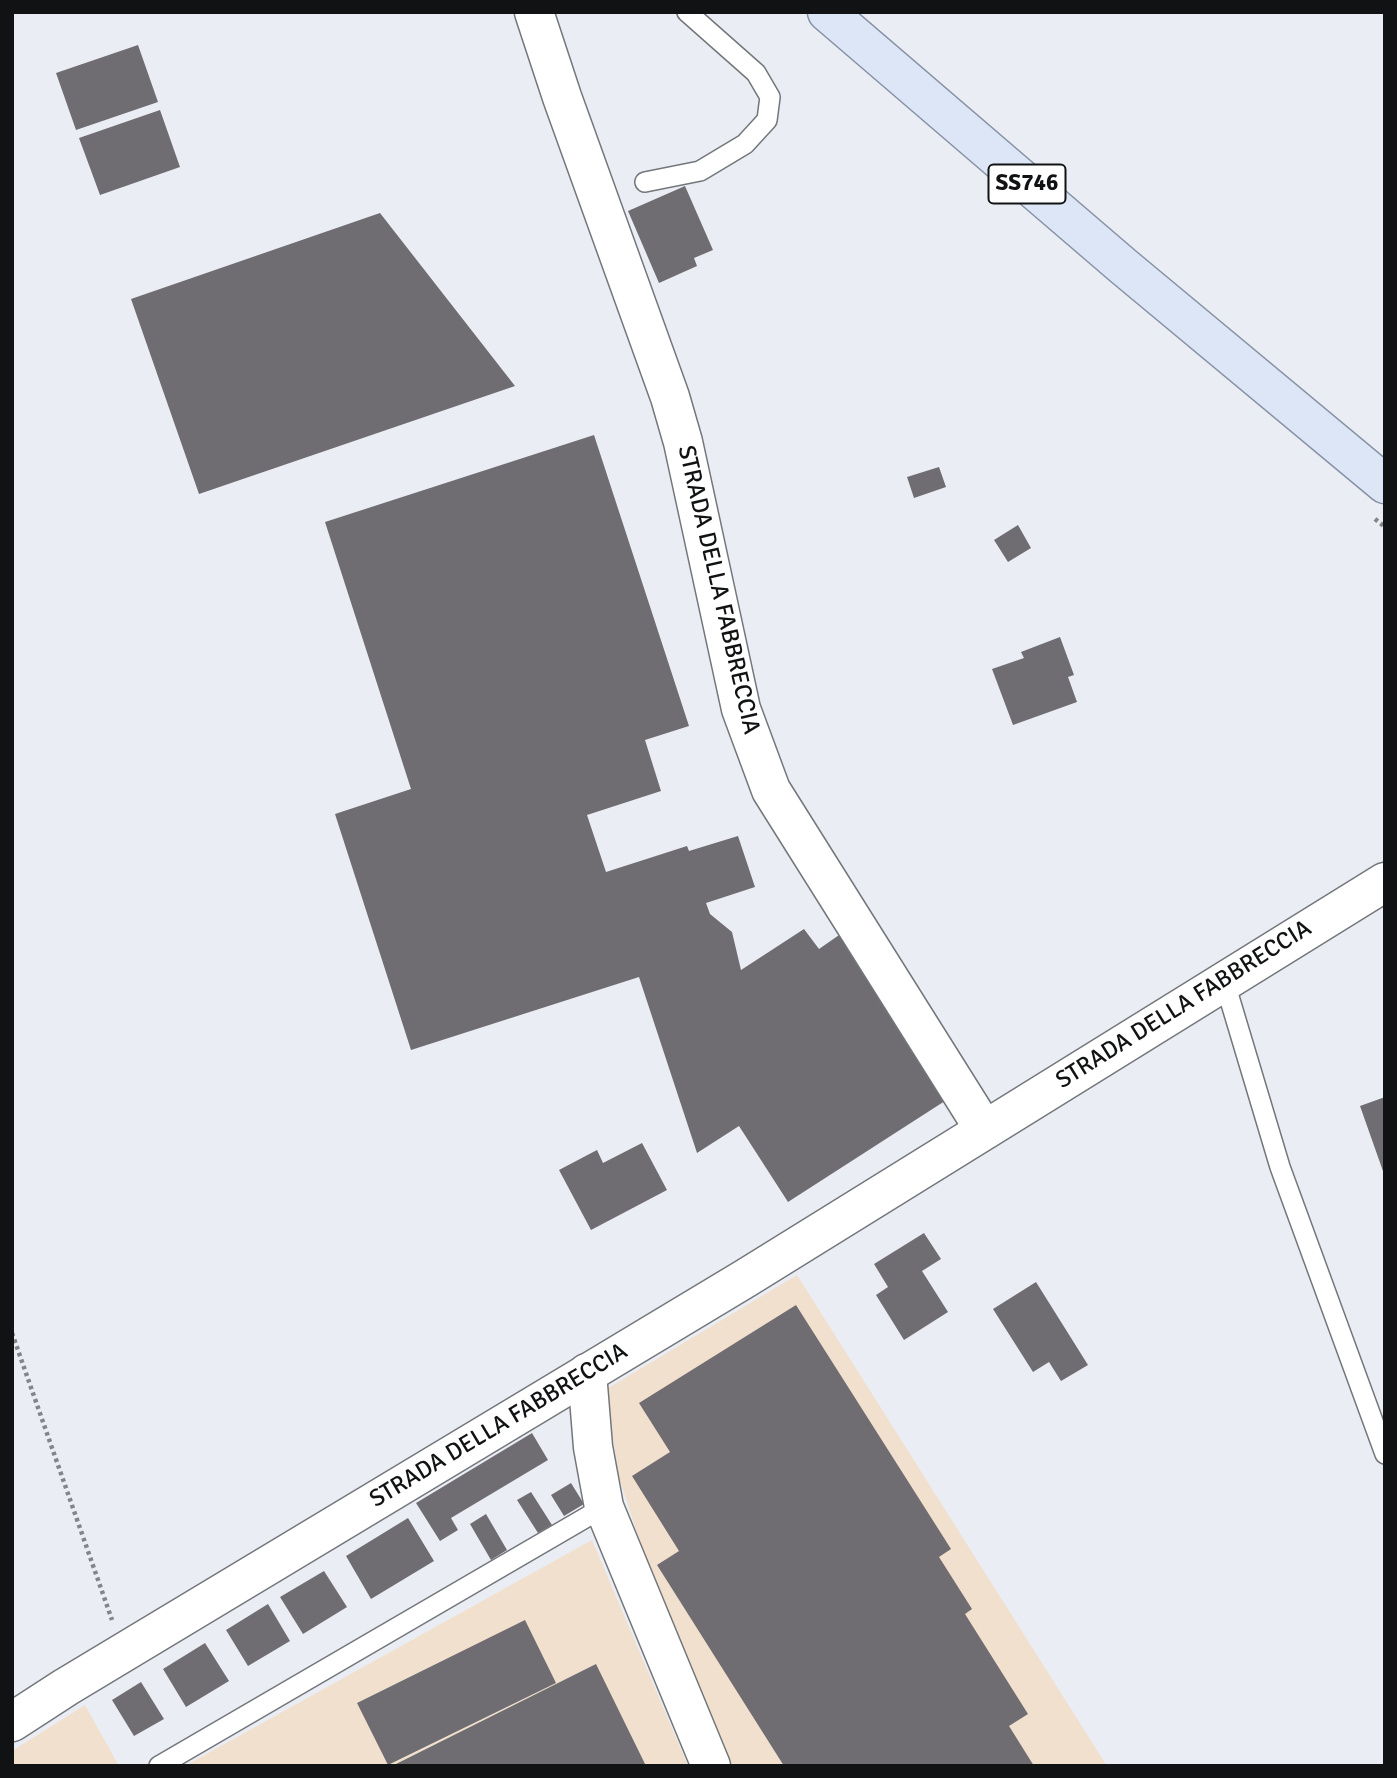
<!DOCTYPE html>
<style>
body{margin:0}
#map{position:relative;width:1397px;height:1778px;overflow:hidden;background:#eaedf3;font-family:Signika,sans-serif}
canvas{display:block}
.frame{position:absolute;inset:0;border:14px solid #101213;pointer-events:none}
</style>
<div id="map">
<canvas width="1397" height="1778"></canvas>
<div class="frame"></div>
</div>
<script>
const ctx = document.querySelector('canvas').getContext('2d');
ctx.lineJoin = 'round';
function fillPath(path, color) {
  ctx.fillStyle = color;
  ctx.fill(path, 'evenodd');
}
function poly(rows) {
  const path = new Path2D();
  for (const r of rows) {
    path.moveTo(r[0], r[1]);
    for (let i = 2; i < r.length; i += 2) path.lineTo(r[i], r[i + 1]);
  }
  return path;
}
function trace(path, color, width, dash) {
  ctx.strokeStyle = color;
  ctx.lineWidth = width;
  ctx.lineCap = dash ? 'butt' : 'round';
  ctx.setLineDash(dash || []);
  ctx.stroke(path);
}
function drawText(font, color, halo, rows, align = 'center') {
  ctx.font = font + ' Signika,sans-serif';
  ctx.lineWidth = 5;
  ctx.setLineDash([]);
  ctx.textBaseline = 'middle';
  ctx.strokeStyle = halo;
  ctx.fillStyle = color;
  for (const [text, x, y, turn = 0] of rows) {
    ctx.save();
    ctx.translate(x, y);
    ctx.rotate((+turn || 0) * Math.PI / 180);
    ctx.textAlign = isNaN(turn) ? turn : align;
    if (halo) ctx.strokeText(text, 0, 0);
    ctx.fillText(text, 0, 0);
    ctx.restore();
  }
}
fillPath(poly([
 [797,1275,1107,1766,728,1766,668,1629,619,1477,605,1390],
 [592,1540,688,1766,185,1766],
 [85,1705,119,1766,12,1766,12,1751]
]), '#f2e0cf');
fillPath(poly([
 [138,45,158,102,76,130,56,73],
 [160,110,180,167,100,195,79,138],
 [685,186,713,250,694,258,697,266,659,283,628,211],
 [380,213,515,386,199,494,131,299],
 [594,435,689,726,645,740,661,791,587,815,606,872,687,846,689,851,738,836,755,887,706,903,710,914,732,932,741,970,804,929,819,949,842,933,948,1099,788,1202,739,1126,697,1153,639,977,411,1050,335,814,411,789,325,522],
 [939,467,946,487,914,498,907,477],
 [1018,525,1031,548,1008,562,994,540],
 [1060,637,1074,675,1068,677,1077,702,1013,725,992,669,1024,658,1021,652],
 [1385,1097,1385,1174,1384,1174,1360,1106],
 [642,1143,667,1190,591,1230,559,1170,597,1150,603,1163],
 [924,1233,941,1259,922,1271,948,1312,904,1340,876,1295,888,1287,874,1264],
 [1036,1282,1088,1365,1061,1381,1049,1362,1033,1372,993,1309],
 [796,1305,951,1549,939,1557,972,1609,965,1614,1028,1714,1009,1726,1034,1766,784,1766,657,1565,679,1551,632,1476,670,1452,639,1403],
 [532,1433,548,1460,451,1518,458,1530,440,1541,416,1503],
 [571,1483,584,1504,564,1516,551,1495],
 [531,1492,552,1525,538,1533,517,1500],
 [486,1514,507,1550,491,1560,470,1524],
 [408,1518,434,1561,371,1599,346,1556],
 [324,1571,347,1607,303,1634,280,1597],
 [268,1604,290,1641,248,1666,226,1630],
 [525,1620,556,1683,388,1765,357,1703],
 [205,1643,229,1681,186,1707,163,1669],
 [596,1664,646,1766,392,1766],
 [141,1682,164,1719,134,1736,112,1700]
]), '#6f6d72');
const lane = poly([
 [645,182,700,171,745,144,767,120,770,97,756,73,687,12],
 [1224,980,1280,1167,1385,1454],
 [159,1766,604,1507]
]);
const street = poly([
 [534,12,562,97,670,397,683,442,741,709,771,790,984,1129],
 [587,1373,593,1447,604,1507,711,1766]
]);
const secondary = poly([
 [12,1722,66,1687,746,1278,1385,882]
]);
const primary = poly([
 [827,12,1123,266,1385,484]
]);
trace(lane, '#73777b', 22);
trace(street, '#73777b', 41);
trace(secondary, '#73777b', 41);
trace(primary, '#8791a4', 41);
trace(poly([
 [1375,519,1385,527],
 [12,1333,112,1620]
]), '#838589', 4.5, [3.5, 3.5]);
trace(lane, '#fff', 19);
trace(street, '#fff', 38);
trace(secondary, '#fff', 38);
trace(primary, '#dde6f7', 38);
for (const [x, y, w] of [
 [1027,184,77]
]) {
  const box = new Path2D();
  box.roundRect(x - w / 2, y - 19.5, w, 39, 5);
  ctx.fillStyle = '#fff';
  ctx.fill(box);
  trace(box, '#101213', 2);
}
drawText('bold 23px', '#101213', null, [
 ["SS746",1027,184]
]);
drawText('24px', '#101213', '#fff', [
 ["STRADA DELLA FABBRECCIA",718,590,77],
 ["STRADA DELLA FABBRECCIA",1184,1005,-32],
 ["STRADA DELLA FABBRECCIA",499,1426,-31]
]);
</script>
